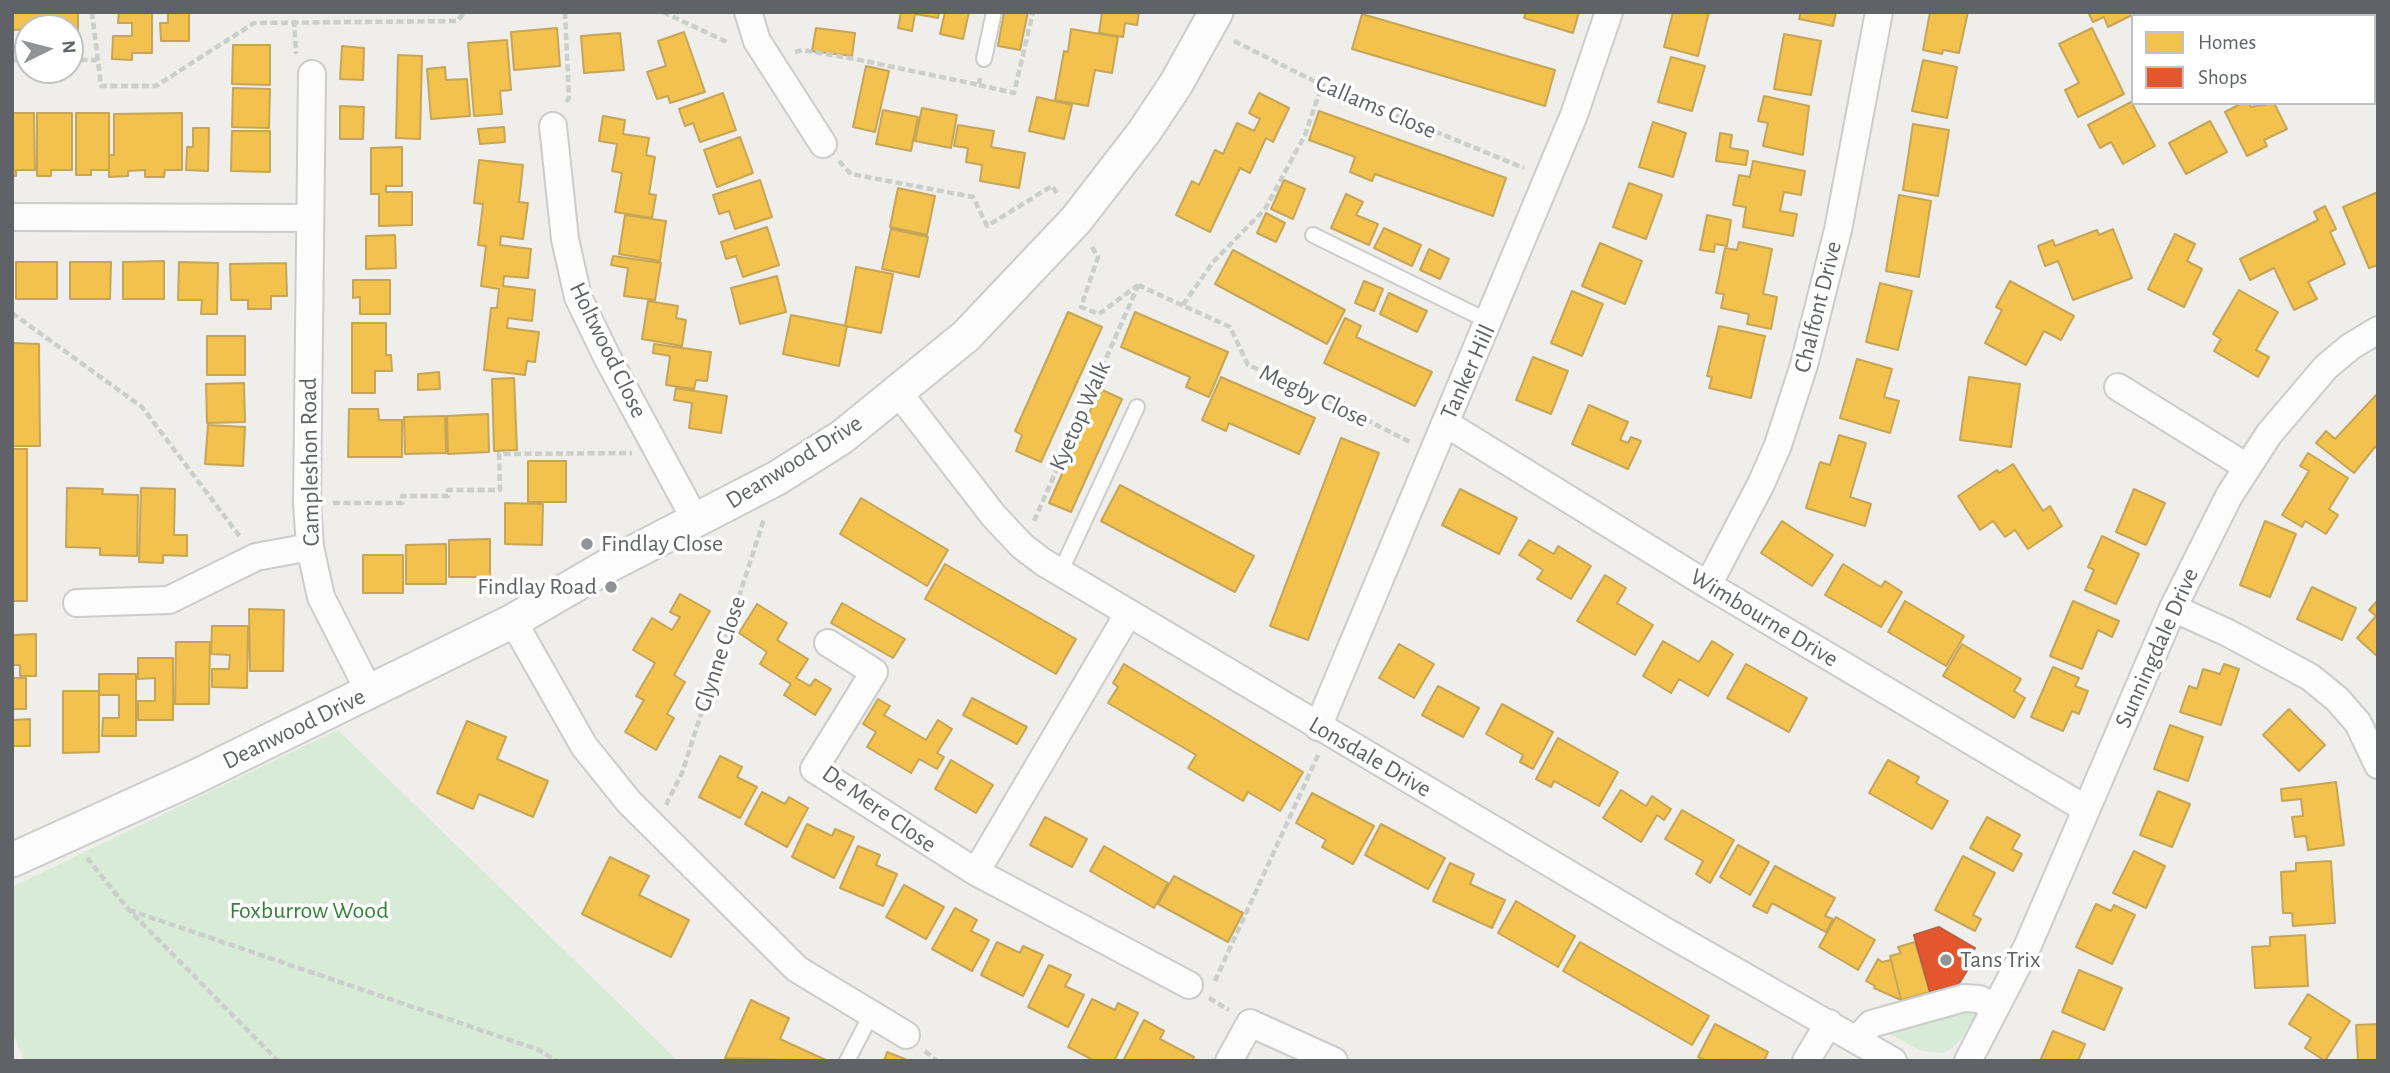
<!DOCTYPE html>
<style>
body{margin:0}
#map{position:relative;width:2390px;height:1073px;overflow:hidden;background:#efeeea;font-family:"Alegreya Sans",sans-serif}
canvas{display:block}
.frame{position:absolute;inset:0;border:14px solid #5f6368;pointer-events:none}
.legend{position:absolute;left:2131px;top:14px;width:245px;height:91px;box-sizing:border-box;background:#fff;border:2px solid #bfc1c3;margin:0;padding:9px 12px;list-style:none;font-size:21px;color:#5f6368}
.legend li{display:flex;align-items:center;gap:14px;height:35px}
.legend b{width:35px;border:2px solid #bfc1c3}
.north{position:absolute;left:14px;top:14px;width:70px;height:70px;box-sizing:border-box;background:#fff;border:2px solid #bfc1c3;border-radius:50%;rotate:84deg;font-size:19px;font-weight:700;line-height:28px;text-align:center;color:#5f6368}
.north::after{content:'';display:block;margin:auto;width:24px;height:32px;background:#919496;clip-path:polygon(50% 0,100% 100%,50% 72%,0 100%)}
</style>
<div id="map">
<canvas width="2390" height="1073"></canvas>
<div class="frame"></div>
<ul class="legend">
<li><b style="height:19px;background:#f2c14e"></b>Homes</li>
<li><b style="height:19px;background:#e4572e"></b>Shops</li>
</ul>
<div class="north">N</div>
</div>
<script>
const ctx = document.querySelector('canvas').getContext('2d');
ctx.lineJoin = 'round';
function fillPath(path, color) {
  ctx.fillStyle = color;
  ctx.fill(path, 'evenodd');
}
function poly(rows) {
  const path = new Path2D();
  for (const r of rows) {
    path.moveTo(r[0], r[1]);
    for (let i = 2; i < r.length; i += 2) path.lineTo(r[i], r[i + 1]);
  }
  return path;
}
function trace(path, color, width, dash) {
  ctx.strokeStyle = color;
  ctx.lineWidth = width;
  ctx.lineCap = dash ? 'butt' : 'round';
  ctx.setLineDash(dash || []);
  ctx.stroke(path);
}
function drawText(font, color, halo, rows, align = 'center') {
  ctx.font = font + ' "Alegreya Sans",sans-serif';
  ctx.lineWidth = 7;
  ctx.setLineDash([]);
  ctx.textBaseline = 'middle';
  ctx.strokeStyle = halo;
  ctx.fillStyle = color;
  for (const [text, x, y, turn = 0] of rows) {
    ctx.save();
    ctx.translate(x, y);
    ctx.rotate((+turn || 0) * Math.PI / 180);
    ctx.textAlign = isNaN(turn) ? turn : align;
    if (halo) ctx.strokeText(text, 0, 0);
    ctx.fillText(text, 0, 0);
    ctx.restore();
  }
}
fillPath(poly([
 [338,730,678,1061,25,1061,12,1032,12,887],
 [1973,1010,1976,1014,1964,1035,1952,1049,1944,1053,1922,1051,1882,1030,1945,1011]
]), '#d8ebd6');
const homes = poly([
 [12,12,78,12,78,33,70,33,70,28,12,30,12,12],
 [119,12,152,12,152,53,132,53,132,60,112,59,113,36,132,36,132,23,118,23,119,12],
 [168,12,189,12,189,41,161,41,160,23,168,23,168,12],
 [901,12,939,12,938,18,915,14,912,31,898,28,901,12],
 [945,12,969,12,963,39,940,34,945,12],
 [1004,12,1028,12,1020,50,998,46,1004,12],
 [1102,12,1139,12,1137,25,1125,23,1123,37,1099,33,1102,12],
 [1526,12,1579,12,1573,33,1524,18,1526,12],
 [1673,12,1709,12,1698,56,1664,47,1673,12],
 [1801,12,1836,12,1833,26,1799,19,1801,12],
 [1930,12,1968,12,1959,53,1943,50,1942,54,1923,50,1930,12],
 [2088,12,2138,12,2108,27,2104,17,2093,22,2088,12],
 [1362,14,1555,70,1545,106,1352,49,1362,14],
 [557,28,560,66,514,70,511,32,557,28],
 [816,28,855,33,852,56,812,51,816,28],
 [2092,28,2124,94,2078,117,2065,90,2079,83,2059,44,2092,28],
 [1071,29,1118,37,1112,73,1095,70,1088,106,1055,100,1064,51,1068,52,1071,29],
 [684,32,705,92,670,103,668,96,657,99,647,72,666,66,658,41,684,32],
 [620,33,624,70,584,73,581,36,620,33],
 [1784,34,1821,41,1811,95,1774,89,1784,34],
 [2378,35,2378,79,2374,80,2374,36,2378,35],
 [507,40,511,90,500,91,502,114,474,116,468,43,507,40],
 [233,45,270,45,270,85,232,84,233,45],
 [342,46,364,48,363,80,340,79,342,46],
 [398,55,422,56,420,139,396,138,398,55],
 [1671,57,1705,66,1692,111,1658,102,1671,57],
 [1923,60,1957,67,1947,118,1912,111,1923,60],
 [866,66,889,71,875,132,853,127,866,66],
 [445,67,446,80,467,79,470,116,431,119,427,69,445,67],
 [233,88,270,89,269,128,232,127,233,88],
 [723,93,736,130,700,142,693,123,685,126,679,109,723,93],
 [1259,93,1289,108,1273,142,1266,138,1250,173,1240,168,1210,232,1176,215,1192,181,1199,185,1215,150,1223,154,1237,123,1254,131,1260,119,1249,113,1259,93],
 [1764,96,1809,106,1803,155,1763,146,1768,123,1758,121,1764,96],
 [1037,97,1072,105,1064,139,1029,131,1037,97],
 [2131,102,2155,146,2123,164,2111,142,2100,148,2088,125,2131,102],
 [2242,103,2249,103,2251,107,2274,103,2287,129,2264,140,2267,146,2247,156,2225,112,2242,103],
 [340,106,364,107,363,139,340,139,340,106],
 [922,108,957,115,951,148,915,141,922,108],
 [883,110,918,117,911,151,876,144,883,110],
 [1319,111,1506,178,1493,216,1375,174,1372,181,1350,172,1355,157,1309,140,1319,111],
 [12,113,34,113,35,170,16,170,16,176,12,176,12,113],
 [37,113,72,113,72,170,51,170,51,176,37,176,37,113],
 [76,113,109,113,109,170,91,170,91,175,76,175,76,113],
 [182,113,182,170,165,170,164,177,145,177,145,170,128,171,128,176,109,177,109,155,114,155,114,114,182,113],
 [603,116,625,120,623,134,649,138,646,155,655,157,649,194,656,195,652,218,615,212,622,173,612,171,617,144,599,141,603,116],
 [2210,121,2227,152,2186,174,2169,143,2210,121],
 [1653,122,1686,133,1673,177,1639,167,1653,122],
 [1913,124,1949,130,1938,196,1903,190,1913,124],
 [958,125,994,131,991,147,1025,153,1019,188,980,181,982,165,966,162,968,148,954,146,958,125],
 [504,127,505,142,480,144,478,129,504,127],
 [193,128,209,128,208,171,186,170,187,147,193,147,193,128],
 [232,131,270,131,270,172,231,171,232,131],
 [1720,133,1732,135,1730,148,1748,151,1746,165,1716,161,1720,133],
 [740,137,753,173,717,187,704,150,740,137],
 [402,147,402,186,386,186,386,192,412,192,412,225,379,226,379,194,371,194,371,148,402,147],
 [479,160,523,165,519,202,528,203,523,239,501,236,500,245,531,249,528,278,504,276,503,286,535,290,532,321,508,318,507,328,539,332,535,362,527,361,525,375,484,370,491,308,497,308,499,289,481,286,486,246,478,245,483,204,474,203,479,160],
 [1753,161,1805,171,1801,195,1784,192,1780,211,1797,214,1793,236,1743,227,1746,207,1733,205,1739,175,1750,177,1753,161],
 [760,180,772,217,735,229,729,211,719,214,713,195,760,180],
 [1284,180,1305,189,1293,219,1271,209,1284,180],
 [1629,183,1662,195,1646,239,1613,227,1629,183],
 [898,188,935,196,927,235,890,227,898,188],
 [2378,192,2378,265,2369,268,2343,207,2378,192],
 [1346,194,1363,202,1356,215,1378,224,1369,245,1331,228,1346,194],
 [1899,195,1931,201,1919,277,1886,271,1899,195],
 [2325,206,2336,229,2330,232,2345,264,2308,282,2317,299,2294,310,2274,268,2250,280,2240,259,2318,220,2314,212,2325,206],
 [1266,213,1285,223,1276,242,1257,233,1266,213],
 [625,215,666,221,660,261,619,254,625,215],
 [1707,215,1731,220,1727,246,1715,244,1714,252,1700,250,1707,215],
 [767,227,779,265,743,277,736,256,726,259,721,242,767,227],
 [1384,228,1421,245,1412,266,1374,248,1384,228],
 [891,229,928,237,919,277,882,269,891,229],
 [2113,229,2132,278,2073,300,2058,261,2045,266,2038,246,2053,240,2055,246,2097,230,2099,235,2113,229],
 [2175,234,2195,244,2187,261,2202,269,2184,307,2148,289,2175,234],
 [395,235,396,268,366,269,366,236,395,235],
 [1739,242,1772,249,1763,294,1777,297,1771,329,1747,324,1749,314,1721,308,1724,294,1716,293,1725,248,1737,250,1739,242],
 [1600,243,1642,261,1625,304,1582,286,1600,243],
 [1429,249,1449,259,1440,279,1420,270,1429,249],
 [1233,250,1345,310,1327,344,1215,284,1233,250],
 [613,256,661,263,655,300,624,296,628,268,611,265,613,256],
 [164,261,164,299,123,299,123,262,164,261],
 [16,262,57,262,57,299,16,299,16,262],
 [70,262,111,262,110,299,70,299,70,262],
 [179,262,218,263,217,314,201,314,202,300,178,300,179,262],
 [286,263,287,296,271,296,271,309,248,309,248,300,231,300,230,264,286,263],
 [856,267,893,274,881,333,845,326,856,267],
 [777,276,786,312,740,324,731,288,777,276],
 [353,280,390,280,390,314,360,314,360,297,353,298,353,280],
 [1364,281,1383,289,1374,311,1355,303,1364,281],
 [2010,281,2074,316,2061,340,2044,331,2026,365,1985,343,2002,310,1996,307,2010,281],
 [1880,283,1912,291,1898,350,1866,342,1880,283],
 [2239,290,2278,312,2256,350,2269,357,2258,377,2214,351,2221,339,2213,334,2239,290],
 [1572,291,1603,304,1582,356,1551,343,1572,291],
 [1389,293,1427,311,1417,332,1380,314,1389,293],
 [648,301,678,306,676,318,686,320,682,346,642,339,648,301],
 [1068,312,1102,327,1041,462,1016,451,1022,435,1015,431,1068,312],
 [1135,312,1228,352,1209,397,1186,387,1190,377,1121,347,1135,312],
 [791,315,847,326,839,366,783,354,791,315],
 [1345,318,1361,326,1356,337,1432,372,1415,406,1324,363,1345,318],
 [352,323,386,323,386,355,391,355,392,371,375,371,375,393,352,393,352,323],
 [1719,326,1765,336,1751,398,1709,388,1712,377,1707,376,1719,326],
 [207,336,245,336,245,375,207,375,207,336],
 [12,343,39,344,40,446,12,446,12,343],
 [654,344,711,352,707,381,696,380,694,389,666,385,670,356,653,353,654,344],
 [1533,357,1568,371,1551,414,1516,400,1533,357],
 [1857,359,1892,369,1884,397,1899,401,1890,433,1840,418,1857,359],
 [439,372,440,389,418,390,418,374,439,372],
 [1221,377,1315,418,1299,454,1229,423,1226,431,1202,420,1221,377],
 [1969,377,2020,384,2011,447,1960,440,1969,377],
 [514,378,517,450,494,451,492,379,514,378],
 [244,383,245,422,207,423,206,384,244,383],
 [676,388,727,396,721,433,689,428,692,403,674,400,676,388],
 [1100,389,1122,399,1071,512,1049,503,1100,389],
 [2378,393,2378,449,2375,447,2354,473,2316,443,2326,431,2335,439,2378,393],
 [1589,405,1628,422,1620,440,1628,443,1631,437,1641,441,1628,469,1572,444,1589,405],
 [349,409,378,409,379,420,402,420,402,457,348,457,349,409],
 [488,414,489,452,448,454,447,416,488,414],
 [445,416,446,453,405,454,404,417,445,416],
 [208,425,245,427,243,466,205,464,208,425],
 [1839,435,1866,443,1850,497,1871,504,1865,526,1806,508,1820,462,1830,465,1839,435],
 [1341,438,1379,453,1308,640,1270,626,1341,438],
 [12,449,27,449,27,601,12,601,12,449],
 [2308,453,2348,478,2329,509,2338,515,2326,534,2305,521,2302,527,2282,515,2309,471,2300,466,2308,453],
 [528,461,566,461,566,502,528,502,528,461],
 [2013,464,2043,511,2050,506,2062,526,2028,549,2015,530,2005,537,1993,521,1980,530,1958,496,1997,470,1999,473,2013,464],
 [1120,485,1254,556,1235,592,1101,521,1120,485],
 [67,488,103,489,102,494,138,495,137,556,100,555,100,548,66,547,67,488],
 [141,488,175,489,174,535,187,535,187,556,163,555,163,563,139,562,141,488],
 [1460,489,1517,518,1499,554,1442,525,1460,489],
 [2134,489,2165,503,2146,545,2116,532,2134,489],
 [861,498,948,550,927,586,840,534,861,498],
 [505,503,543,504,542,545,505,544,505,503],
 [1782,521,1833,555,1812,586,1761,553,1782,521],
 [2265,521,2296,534,2270,597,2240,585,2265,521],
 [2102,536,2139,554,2116,604,2085,590,2094,570,2088,567,2102,536],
 [490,539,490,577,449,577,449,540,490,539],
 [1529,540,1554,554,1558,546,1591,566,1571,599,1537,579,1543,570,1519,555,1529,540],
 [446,544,446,584,406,584,406,545,446,544],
 [363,555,403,555,403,593,363,593,363,555],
 [945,564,1076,639,1056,674,925,599,945,564],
 [1843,564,1881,587,1885,581,1902,592,1881,627,1825,595,1843,564],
 [1605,575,1626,588,1617,603,1653,625,1635,655,1577,621,1605,575],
 [2312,587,2356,608,2342,640,2297,619,2312,587],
 [680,594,710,611,674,675,685,682,667,714,674,718,656,750,625,732,644,700,636,696,655,663,633,650,652,618,672,630,680,617,670,612,680,594],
 [2378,600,2378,657,2357,638,2376,616,2369,610,2378,600],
 [1905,601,1964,636,1946,666,1888,632,1905,601],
 [2073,601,2119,621,2112,637,2098,630,2082,669,2050,656,2073,601],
 [842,603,905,639,893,658,831,623,842,603],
 [757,604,787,623,777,640,808,659,796,678,810,686,815,679,831,689,815,715,784,695,791,684,760,664,767,652,739,633,757,604],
 [249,609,284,610,283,671,250,671,249,609],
 [212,626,248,626,247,688,212,687,212,669,229,669,230,655,211,654,212,626],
 [36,634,36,676,20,676,20,665,12,665,12,635,36,634],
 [1663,641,1699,662,1712,641,1733,654,1708,696,1679,679,1671,693,1643,676,1663,641],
 [176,642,210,642,209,704,175,704,176,642],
 [1399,644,1434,664,1414,698,1379,678,1399,644],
 [1962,644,2021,679,2014,691,2025,698,2014,718,1943,676,1962,644],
 [138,658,173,658,173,720,138,720,138,701,155,701,155,678,138,679,138,658],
 [1124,664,1303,772,1280,811,1248,792,1243,801,1188,768,1196,755,1108,703,1118,687,1113,683,1124,664],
 [1746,664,1807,698,1789,732,1727,698,1746,664],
 [2224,664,2239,669,2221,725,2180,712,2189,686,2197,689,2203,669,2220,674,2224,664],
 [2053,667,2079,678,2075,686,2088,691,2079,714,2072,711,2063,731,2031,717,2053,667],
 [99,674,136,674,136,736,102,736,103,718,119,718,119,695,99,695,99,674],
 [12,678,26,678,26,709,12,709,12,678],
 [1438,686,1479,708,1463,737,1422,715,1438,686],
 [63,691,99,691,99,752,63,753,63,691],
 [972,698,1027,727,1017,744,963,715,972,698],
 [878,699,890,706,884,715,926,740,938,720,952,729,937,753,944,757,937,769,919,759,911,773,867,747,876,732,863,724,878,699],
 [1502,704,1553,732,1533,769,1520,762,1523,755,1486,734,1502,704],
 [2289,709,2325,745,2299,771,2263,735,2289,709],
 [30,719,30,746,12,746,12,720,30,719],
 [467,721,506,737,497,759,548,781,533,817,479,794,473,809,437,793,467,721],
 [2170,725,2203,737,2188,781,2154,769,2170,725],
 [1558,738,1618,772,1599,806,1554,781,1551,787,1536,779,1558,738],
 [720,756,742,767,737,777,757,787,740,818,699,797,720,756],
 [951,760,993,785,976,813,935,789,951,760],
 [1888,760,1919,777,1916,783,1948,801,1932,829,1869,793,1888,760],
 [2336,782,2344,845,2308,850,2306,836,2295,837,2292,817,2303,816,2301,799,2282,801,2281,789,2336,782],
 [1621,790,1646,806,1652,796,1671,809,1664,820,1657,815,1641,842,1603,818,1621,790],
 [2158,791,2190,804,2172,847,2140,835,2158,791],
 [762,792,785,804,789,797,808,808,787,847,745,824,762,792],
 [1312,793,1374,826,1353,864,1322,847,1326,840,1296,823,1312,793],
 [1682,810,1734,840,1710,883,1696,874,1703,861,1665,839,1682,810],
 [1045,817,1087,839,1072,867,1030,845,1045,817],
 [1987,817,2020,835,2012,849,2022,854,2013,871,1970,848,1987,817],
 [807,824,832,836,835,829,854,837,834,878,792,857,807,824],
 [1381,824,1445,858,1428,889,1365,855,1381,824],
 [1738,845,1769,862,1750,895,1720,877,1738,845],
 [858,846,880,855,876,865,897,874,883,906,840,888,858,846],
 [1104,846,1168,883,1154,908,1090,871,1104,846],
 [2134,851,2165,866,2146,908,2113,893,2134,851],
 [1963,856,1995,873,1973,915,1981,919,1975,931,1935,910,1963,856],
 [610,857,649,876,639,895,689,920,671,957,582,914,610,857],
 [2331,861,2335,923,2293,926,2292,913,2283,913,2281,872,2296,871,2296,863,2331,861],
 [1450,863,1474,874,1470,884,1505,900,1492,928,1433,901,1450,863],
 [1775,866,1835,898,1825,916,1833,919,1826,932,1772,903,1767,913,1753,906,1775,866],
 [1174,876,1243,913,1228,942,1158,904,1174,876],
 [904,885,944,907,926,939,886,917,904,885],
 [1516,901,1575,936,1558,967,1498,933,1516,901],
 [2096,904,2111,911,2114,905,2135,915,2112,964,2076,947,2096,904],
 [955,908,977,920,971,931,989,940,972,971,932,949,955,908],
 [1836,917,1875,940,1858,970,1819,947,1836,917],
 [2305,935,2308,986,2255,988,2252,947,2270,946,2270,937,2305,935],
 [997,942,1020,953,1023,946,1043,955,1023,996,981,975,997,942],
 [1580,942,1709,1016,1692,1045,1563,971,1580,942],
 [1915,942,1930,992,1901,1000,1890,956,1901,953,1898,947,1915,942],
 [1878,959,1882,962,1891,960,1901,1000,1874,988,1875,986,1866,981,1878,959],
 [1049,965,1071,975,1065,986,1084,995,1068,1027,1028,1007,1049,965],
 [2079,970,2122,988,2104,1030,2062,1012,2079,970],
 [2308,994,2350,1021,2325,1061,2305,1048,2311,1038,2289,1024,2308,994],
 [1092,999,1115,1010,1118,1003,1138,1013,1114,1061,1095,1061,1068,1047,1092,999],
 [751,1000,789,1018,780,1039,828,1061,725,1058,751,1000],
 [1144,1020,1164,1031,1160,1039,1194,1057,1192,1061,1123,1061,1144,1020],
 [1715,1024,1768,1052,1764,1061,1707,1061,1698,1057,1715,1024],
 [2378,1024,2378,1060,2358,1061,2356,1025,2378,1024],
 [2053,1031,2085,1044,2078,1061,2040,1061,2053,1031],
 [887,1052,905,1059,904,1061,884,1061,887,1052]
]);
fillPath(homes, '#f2c14e');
trace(homes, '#c6a556', 2);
const shops = poly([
 [1939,927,1975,948,1968,958,1973,961,1958,985,1930,992,1914,935,1939,927]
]);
fillPath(shops, '#e4572e');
trace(shops, '#bc5b3f', 2);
const service = poly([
 [984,59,994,12],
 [1313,235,1490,322],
 [1060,573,1137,407],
 [847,1061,871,1015]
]);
const minor = poly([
 [748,12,757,41,823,144],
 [2290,16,2298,12],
 [312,74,307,503,310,547,321,597,370,693],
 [553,126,565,239,578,297,607,357,696,521],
 [12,217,310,218],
 [2118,387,2247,467],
 [898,392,993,515,1022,546,1043,562,1663,930,1893,1061],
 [1445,423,1708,585,2086,809],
 [1708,585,1761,484,1778,445,1804,365,1838,230,1879,12],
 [77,603,169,600,256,557,310,547],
 [2173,608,2228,633,2310,677,2337,699,2358,723,2378,765],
 [513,621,584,746,629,802,797,969,906,1035],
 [828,643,874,672,814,769,976,872,1189,985],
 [1318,727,1574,115,1609,12],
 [976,872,1128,614],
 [1857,1039,1871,1024,1964,998,1979,999,1995,1007],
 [1229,1061,1250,1023,1334,1061],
 [1806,1061,1829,1023],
 [1968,1061,2028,945,2173,608,2229,496,2269,434,2326,367,2350,347,2378,330]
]);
const tertiary = poly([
 [12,860,193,778,513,621,611,564,777,478,842,437,966,336,1076,220,1144,132,1176,84,1216,12]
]);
trace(service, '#cbcccc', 18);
trace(minor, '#cbcccc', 30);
trace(tertiary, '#cbcccc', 37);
trace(poly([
 [92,12,101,86,156,86,254,23,457,21,465,12],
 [565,12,569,98,565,104],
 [663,12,729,43],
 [294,20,296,54],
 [1234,41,1322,85,1524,168],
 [795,52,802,50,855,59,979,85,980,78],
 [12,60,28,60],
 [70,60,97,60],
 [979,85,1014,93,1033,12],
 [839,161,851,174,973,197,987,226,1052,186,1059,196],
 [1092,247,1098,257,1081,307,1099,314,1138,285],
 [1138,285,1230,327,1248,365,1312,392,1410,442],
 [1183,305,1213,262,1265,209,1305,135,1322,85],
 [12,313,142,407,241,538],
 [333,503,402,503,402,496,448,496,448,490,500,490,499,454,632,453],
 [1034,521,1138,286],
 [666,805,682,773,764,519],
 [87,858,129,910,278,1061],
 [129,910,539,1050,556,1061],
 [1215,981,1319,753],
 [1209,998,1229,1010],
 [925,1051,937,1061]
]), '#cacfcc', 4.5, [7, 3.5]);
trace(service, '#fdfcfc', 14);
trace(minor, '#fdfcfc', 26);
trace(tertiary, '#fdfcfc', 33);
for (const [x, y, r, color] of [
 [587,544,7,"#919496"],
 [611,587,7,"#919496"],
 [1946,960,7,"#919496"]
]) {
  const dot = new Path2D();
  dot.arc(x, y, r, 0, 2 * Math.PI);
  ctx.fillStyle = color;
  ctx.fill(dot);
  trace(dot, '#fff', 2.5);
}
drawText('24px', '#5f6368', '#fff', [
 ["Callams Close",1376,107,23],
 ["Chalfont Drive",1818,307,-76],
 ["Holtwood Close",608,350,64],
 ["Tanker Hill",1468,372,-66],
 ["Megby Close",1314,396,25],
 ["Kyetop Walk",1080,416,-66],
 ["Campleshon Road",310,462,-91],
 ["Deanwood Drive",794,462,-32],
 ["Wimbourne Drive",1764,618,31],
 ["Sunningdale Drive",2157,648,-66],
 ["Glynne Close",720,654,-72],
 ["Deanwood Drive",294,729,-26],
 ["Lonsdale Drive",1370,757,30],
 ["De Mere Close",879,809,35]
]);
drawText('24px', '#5f6368', '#fff', [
 ["Findlay Close",601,544],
 ["Findlay Road",597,587,"right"],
 ["Tans Trix",1960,960]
], 'left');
drawText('24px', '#348238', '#fff', [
 ["Foxburrow Wood",309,911]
]);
</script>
